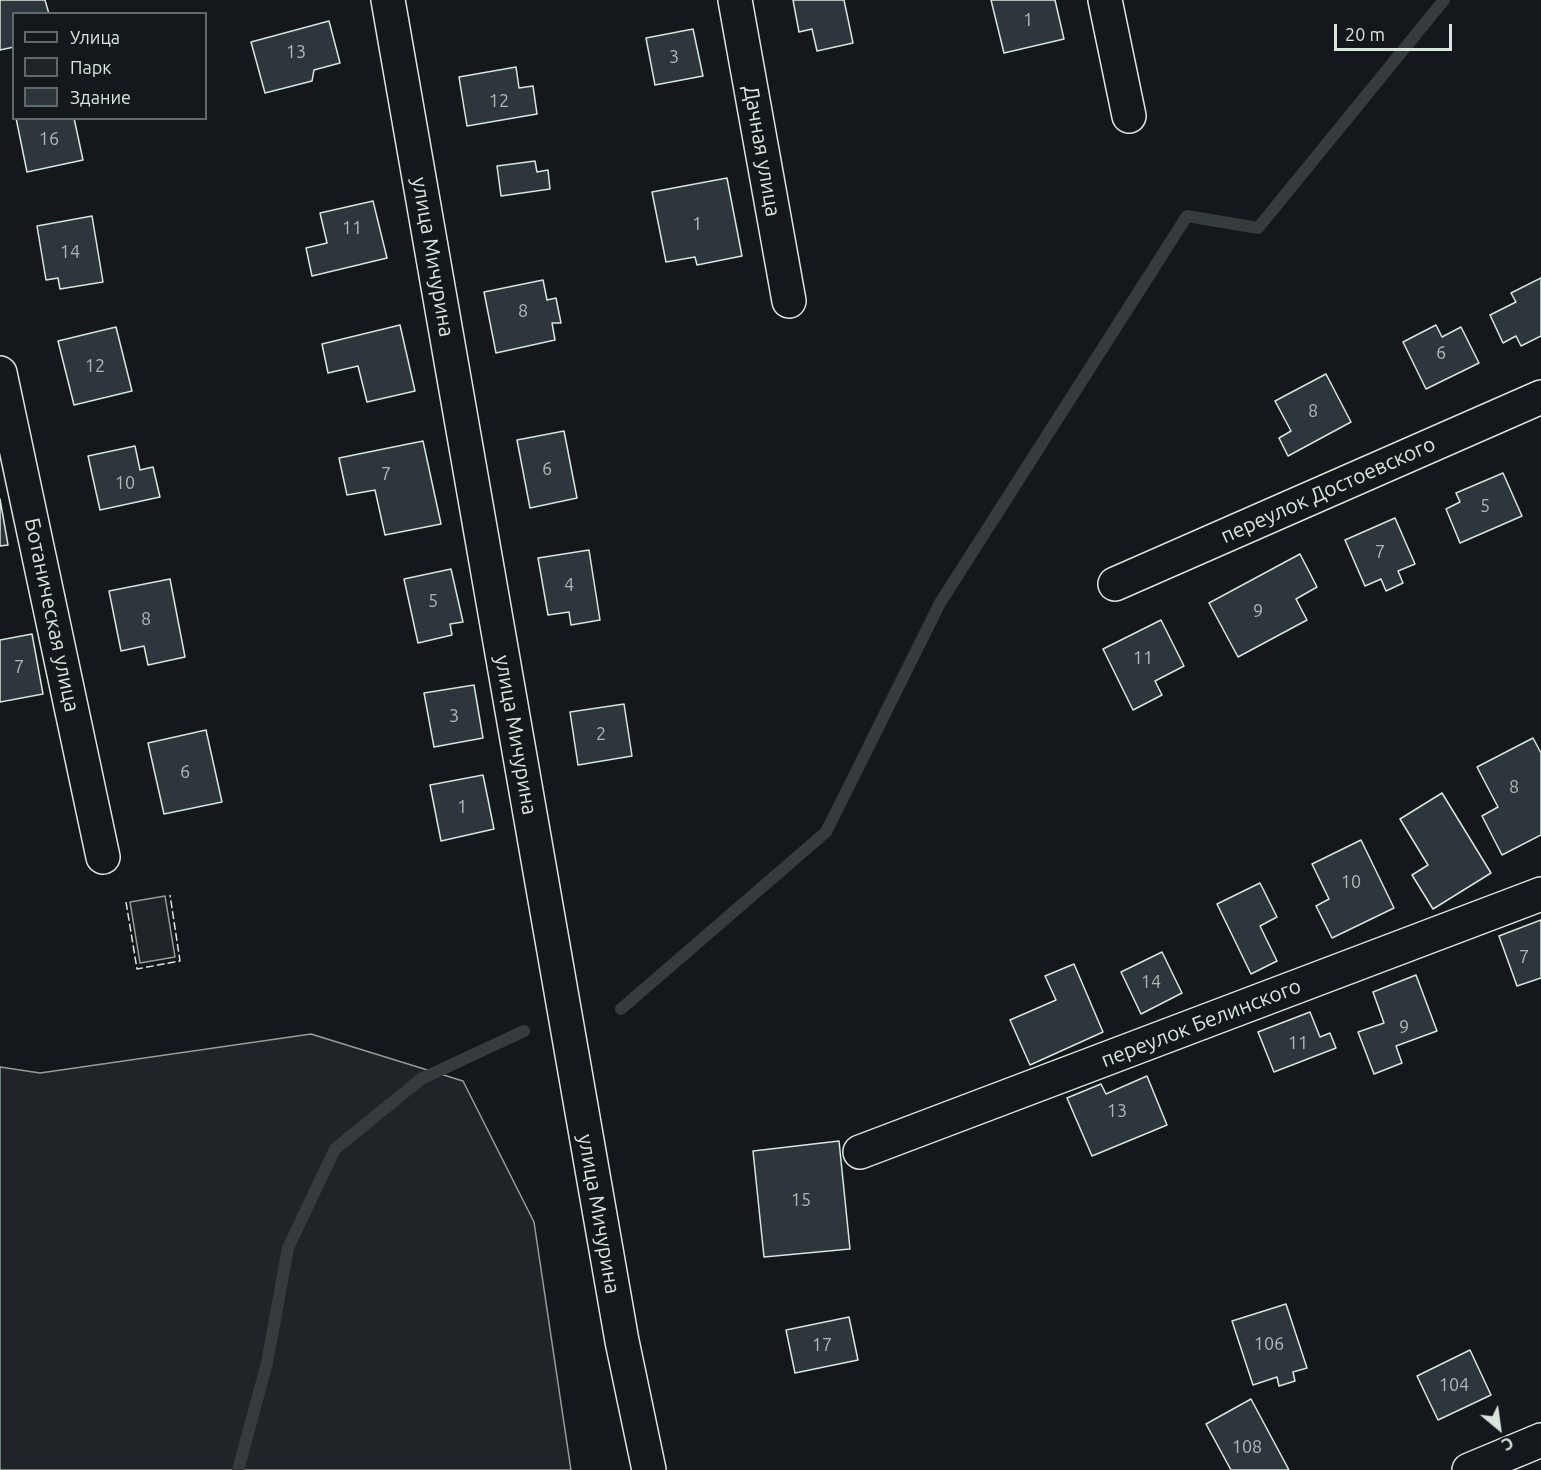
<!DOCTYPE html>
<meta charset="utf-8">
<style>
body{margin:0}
#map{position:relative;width:1541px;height:1470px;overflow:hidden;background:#14181c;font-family:Ubuntu,sans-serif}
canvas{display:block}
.legend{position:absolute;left:12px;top:12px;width:195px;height:108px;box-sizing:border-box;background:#14181c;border:2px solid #626a69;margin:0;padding:8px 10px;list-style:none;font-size:18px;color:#d8e6dc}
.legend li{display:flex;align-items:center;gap:12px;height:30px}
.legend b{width:30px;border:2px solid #626a69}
.north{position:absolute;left:1469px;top:1398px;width:60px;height:60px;-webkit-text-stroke:4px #14181c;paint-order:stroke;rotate:151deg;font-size:16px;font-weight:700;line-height:24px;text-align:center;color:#d8e6dc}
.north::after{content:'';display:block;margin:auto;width:21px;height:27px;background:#d8e6dc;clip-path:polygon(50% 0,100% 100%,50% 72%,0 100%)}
.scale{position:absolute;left:1334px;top:24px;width:118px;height:27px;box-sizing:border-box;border:3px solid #d8e6dc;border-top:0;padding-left:8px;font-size:18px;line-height:21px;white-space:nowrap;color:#d8e6dc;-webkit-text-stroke:4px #14181c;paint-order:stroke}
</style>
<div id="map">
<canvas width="1541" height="1470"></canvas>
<ul class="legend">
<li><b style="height:8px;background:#14181c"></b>Улица</li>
<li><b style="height:16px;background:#202428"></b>Парк</li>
<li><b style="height:16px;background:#2c363c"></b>Здание</li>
</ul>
<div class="north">С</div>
<div class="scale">20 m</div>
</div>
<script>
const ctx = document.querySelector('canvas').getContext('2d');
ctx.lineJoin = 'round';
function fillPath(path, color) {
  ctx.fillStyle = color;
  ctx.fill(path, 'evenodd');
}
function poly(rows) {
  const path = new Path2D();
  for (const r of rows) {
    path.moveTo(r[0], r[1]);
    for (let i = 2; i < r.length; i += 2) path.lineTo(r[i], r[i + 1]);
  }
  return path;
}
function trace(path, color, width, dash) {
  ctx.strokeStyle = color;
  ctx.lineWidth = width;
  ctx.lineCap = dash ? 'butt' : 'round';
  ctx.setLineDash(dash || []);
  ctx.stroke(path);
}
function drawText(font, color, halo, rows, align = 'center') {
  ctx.font = font + ' Ubuntu,sans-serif';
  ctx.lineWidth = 4.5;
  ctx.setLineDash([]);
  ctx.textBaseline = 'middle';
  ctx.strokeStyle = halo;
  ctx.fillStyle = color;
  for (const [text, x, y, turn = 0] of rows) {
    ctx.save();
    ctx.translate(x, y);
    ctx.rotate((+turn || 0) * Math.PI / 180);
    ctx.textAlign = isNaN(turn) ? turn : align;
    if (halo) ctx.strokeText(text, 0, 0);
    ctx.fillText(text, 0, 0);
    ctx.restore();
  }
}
const green = poly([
 [165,896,175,957,140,963,130,902,165,896],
 [311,1034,463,1081,534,1222,571,1470,0,1470,0,1067,40,1073,311,1034]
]);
fillPath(green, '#202428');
trace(green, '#939e99', 1.5);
trace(poly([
 [621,1009,826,832,940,603,1187,216,1258,228,1444,0],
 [238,1470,267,1363,288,1248,335,1149,421,1079,524,1031]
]), '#363b3e', 12);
const building = poly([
 [0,0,45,0,49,14,14,14,14,47,0,50,0,0],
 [793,0,844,0,853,43,817,51,812,29,799,32,793,0],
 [991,0,1055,0,1064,39,1004,53,991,0],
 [329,21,340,63,314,70,312,81,265,93,251,42,329,21],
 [693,29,703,76,655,85,646,38,693,29],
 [516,67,519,88,533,86,537,114,467,126,459,77,516,67],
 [16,118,74,118,83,160,27,172,16,118],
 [535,161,537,172,548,170,550,189,501,196,497,166,535,161],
 [727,178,742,256,697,265,695,257,666,262,652,192,727,178],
 [373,201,387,258,312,276,306,248,327,243,320,213,373,201],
 [92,216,103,282,60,289,58,278,46,280,37,226,92,216],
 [1541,278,1541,336,1521,346,1516,336,1503,343,1490,315,1516,302,1511,293,1541,278],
 [543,280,547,300,556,298,561,323,552,323,555,340,496,353,484,292,543,280],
 [400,325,415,391,367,402,358,366,328,373,322,344,400,325],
 [1436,325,1442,337,1461,327,1479,363,1426,389,1403,342,1436,325],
 [116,327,132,391,74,405,58,341,116,327],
 [1326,374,1351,422,1288,456,1279,438,1291,431,1275,401,1326,374],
 [564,431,577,498,530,508,517,440,564,431],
 [423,441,441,524,385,535,375,490,347,495,339,458,423,441],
 [135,446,140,470,153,467,160,497,100,510,88,456,135,446],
 [1503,473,1522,516,1460,543,1446,509,1460,502,1456,493,1503,473],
 [0,499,8,545,0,546,0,499],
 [1395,518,1415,564,1398,571,1403,583,1386,591,1381,579,1365,586,1345,540,1395,518],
 [589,550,600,620,571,625,569,612,548,615,538,558,589,550],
 [1300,554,1317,587,1296,599,1307,620,1238,657,1209,603,1300,554],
 [451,569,463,622,450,624,452,635,418,643,404,579,451,569],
 [170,579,185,657,148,665,144,646,121,651,109,591,170,579],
 [1161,620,1184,666,1155,681,1162,695,1133,710,1103,649,1161,620],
 [32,634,43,694,0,702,0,640,32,634],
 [474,685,483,738,434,747,424,693,474,685],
 [624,704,632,756,578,765,570,712,624,704],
 [206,730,222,802,164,814,148,743,206,730],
 [1533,738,1541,753,1541,835,1502,855,1482,816,1498,807,1477,767,1533,738],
 [483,775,494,829,441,841,430,785,483,775],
 [1442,793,1491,873,1433,909,1412,875,1428,865,1400,819,1442,793],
 [1361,840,1394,908,1332,938,1316,906,1329,899,1312,864,1361,840],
 [1260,883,1277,917,1260,926,1277,961,1251,974,1217,904,1260,883],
 [1541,920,1541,978,1517,986,1499,936,1541,920],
 [1162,952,1182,993,1141,1014,1121,972,1162,952],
 [1074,964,1103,1032,1030,1065,1010,1020,1056,1000,1045,976,1074,964],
 [1416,975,1437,1031,1396,1046,1402,1063,1374,1074,1358,1032,1384,1023,1373,992,1416,975],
 [1310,1012,1320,1037,1330,1033,1336,1048,1274,1072,1258,1032,1310,1012],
 [1147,1076,1167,1125,1092,1156,1067,1098,1101,1084,1106,1094,1147,1076],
 [839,1141,850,1249,764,1257,753,1151,839,1141],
 [1286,1304,1307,1368,1293,1372,1295,1381,1279,1386,1277,1377,1253,1385,1232,1321,1286,1304],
 [849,1317,858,1360,795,1373,786,1330,849,1317],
 [1470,1350,1491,1395,1438,1420,1417,1376,1470,1350],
 [1251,1399,1289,1470,1231,1470,1206,1424,1251,1399]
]);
fillPath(building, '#2c363c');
trace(building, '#d8e6dc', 1.5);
const minor = poly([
 [735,0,789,301],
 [1105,0,1129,116],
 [0,373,103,857],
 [1115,584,1541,397],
 [860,1152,1541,894],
 [1469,1470,1541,1440]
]);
const tertiary = poly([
 [388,0,622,1341,649,1470]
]);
trace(minor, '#d8e6dc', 36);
trace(tertiary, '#d8e6dc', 36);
trace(minor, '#14181c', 33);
trace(tertiary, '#14181c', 33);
trace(poly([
 [126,902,137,969,180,961,170,895]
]), '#d8e6dc', 1.5, [8, 3]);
drawText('18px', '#adbab4', null, [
 ["1",1028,20],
 ["13",296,52],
 ["3",674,57],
 ["12",499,101],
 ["16",49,139],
 ["1",697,224],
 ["11",352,228],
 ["14",70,252],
 ["8",523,311],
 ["6",1441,353],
 ["12",95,366],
 ["8",1313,411],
 ["6",547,469],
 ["7",386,474],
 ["10",125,483],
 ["5",1485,506],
 ["7",1380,552],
 ["4",569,585],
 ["5",433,601],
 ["9",1258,611],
 ["8",146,619],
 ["11",1143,658],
 ["7",19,667],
 ["3",454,716],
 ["2",601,734],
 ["6",185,772],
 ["8",1514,787],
 ["1",462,807],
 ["10",1351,882],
 ["7",1524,957],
 ["14",1151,982],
 ["9",1404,1027],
 ["11",1298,1043],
 ["13",1117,1111],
 ["15",801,1200],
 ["106",1269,1344],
 ["17",822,1345],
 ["104",1454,1385],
 ["108",1247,1447]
]);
drawText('21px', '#d8e6dc', '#14181c', [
 ["Дачная улица",762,151,80],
 ["улица Мичурина",433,257,80],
 ["переулок Достоевского",1328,490,-24],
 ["Ботаническая улица",52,615,78],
 ["улица Мичурина",516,735,80],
 ["переулок Белинского",1201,1023,-21],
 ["улица Мичурина",599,1214,80]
]);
</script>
